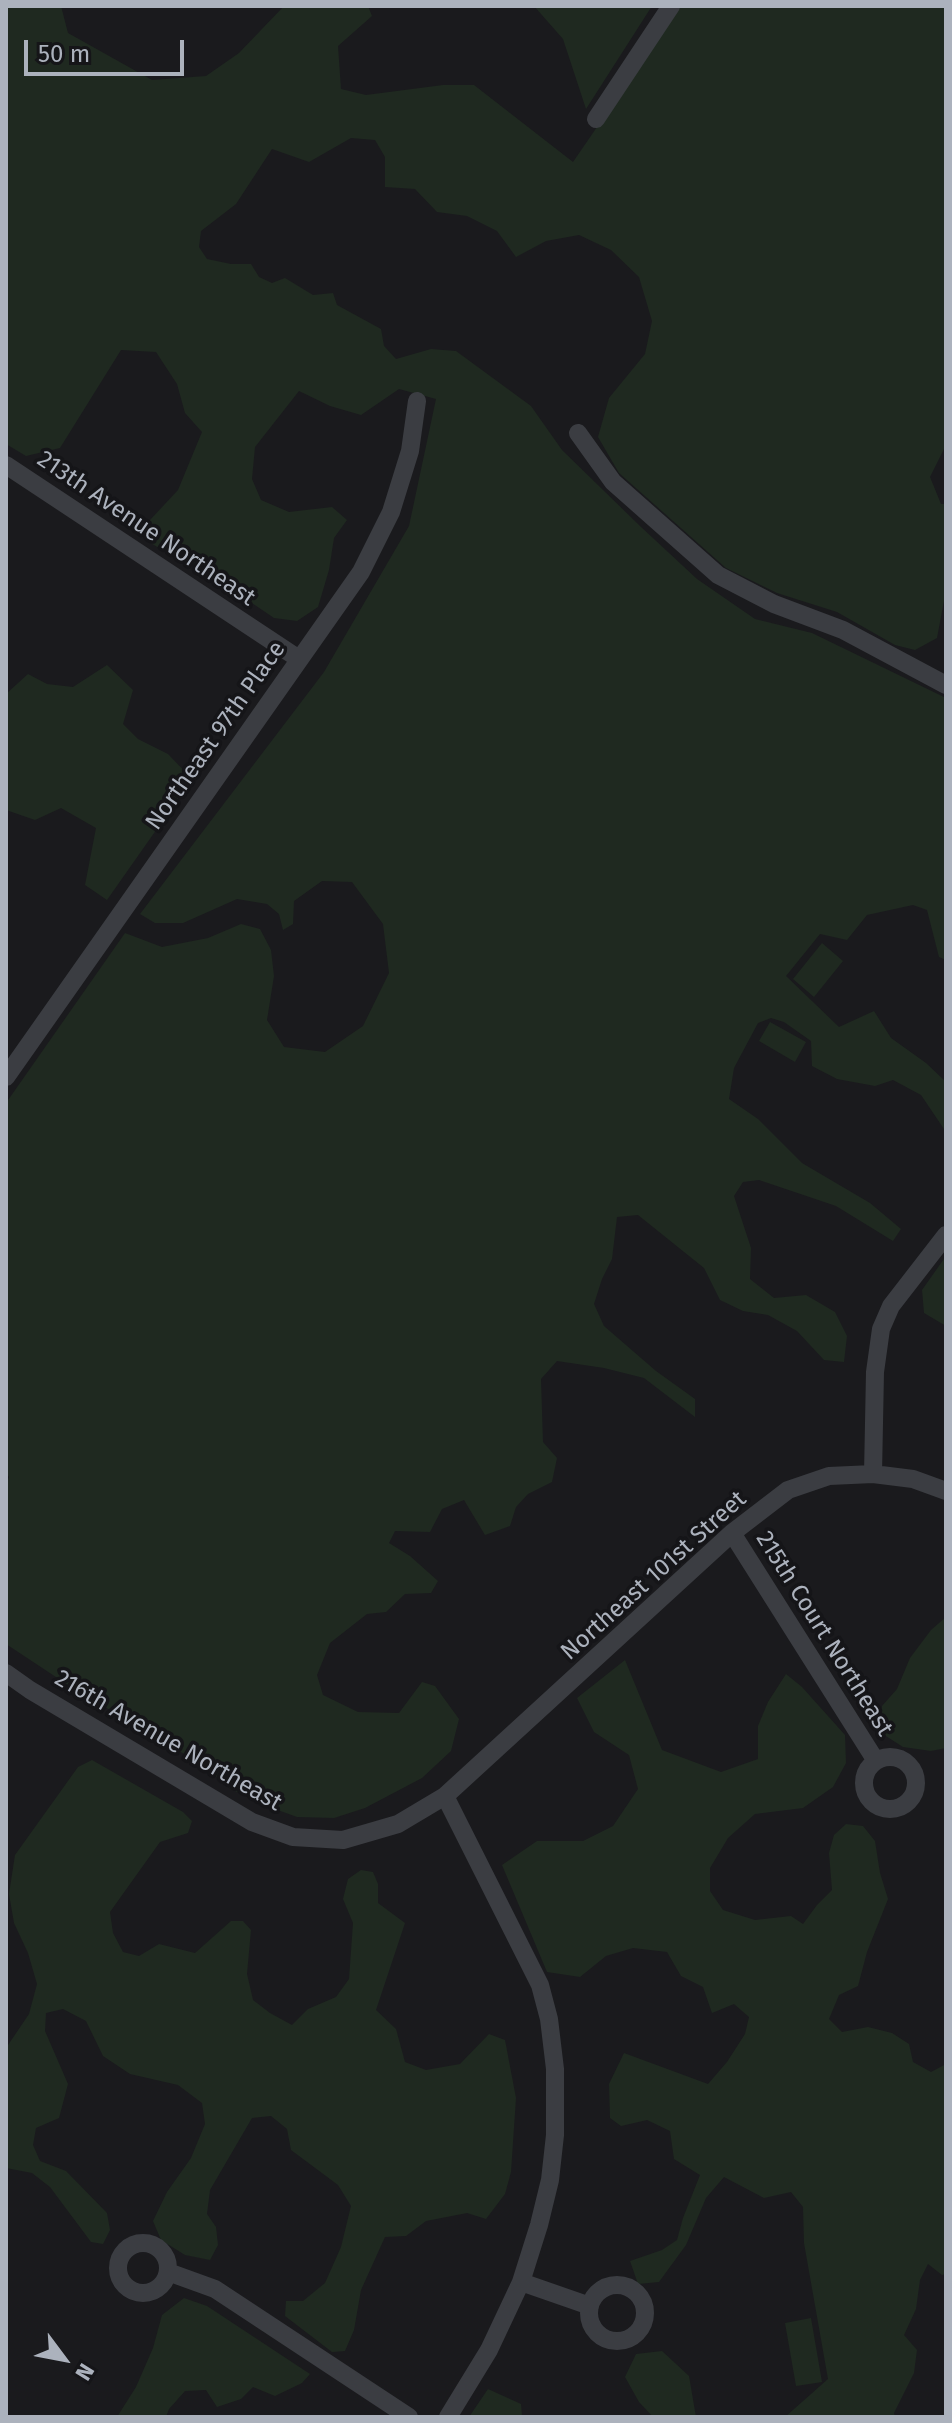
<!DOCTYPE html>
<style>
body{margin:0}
#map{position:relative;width:952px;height:2423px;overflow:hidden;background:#1a1a1d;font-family:"Fira Sans",sans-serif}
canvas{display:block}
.frame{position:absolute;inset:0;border:8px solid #acb2bd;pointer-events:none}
.north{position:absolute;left:24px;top:2319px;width:80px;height:80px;-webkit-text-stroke:6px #151518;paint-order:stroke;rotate:122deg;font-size:22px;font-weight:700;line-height:32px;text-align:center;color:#acb2bd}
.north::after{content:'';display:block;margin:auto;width:28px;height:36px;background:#acb2bd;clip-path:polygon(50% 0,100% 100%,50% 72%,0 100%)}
.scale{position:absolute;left:24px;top:40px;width:160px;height:36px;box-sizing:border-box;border:4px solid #acb2bd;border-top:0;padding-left:10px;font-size:24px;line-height:28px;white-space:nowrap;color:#acb2bd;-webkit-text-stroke:6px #151518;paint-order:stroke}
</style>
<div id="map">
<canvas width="952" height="2423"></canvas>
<div class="frame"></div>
<div class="north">N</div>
<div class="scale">50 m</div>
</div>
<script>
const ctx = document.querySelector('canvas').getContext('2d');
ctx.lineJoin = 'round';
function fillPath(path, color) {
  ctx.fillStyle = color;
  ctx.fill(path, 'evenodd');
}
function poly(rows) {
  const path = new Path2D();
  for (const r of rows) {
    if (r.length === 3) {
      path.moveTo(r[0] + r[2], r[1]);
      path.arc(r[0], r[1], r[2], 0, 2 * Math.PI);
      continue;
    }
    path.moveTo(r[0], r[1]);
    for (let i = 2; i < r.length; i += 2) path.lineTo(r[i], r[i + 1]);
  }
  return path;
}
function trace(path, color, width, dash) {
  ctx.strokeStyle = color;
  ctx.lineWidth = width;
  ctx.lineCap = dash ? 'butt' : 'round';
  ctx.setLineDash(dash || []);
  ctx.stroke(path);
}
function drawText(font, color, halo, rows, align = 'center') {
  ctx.font = font + ' "Fira Sans",sans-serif';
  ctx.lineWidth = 7;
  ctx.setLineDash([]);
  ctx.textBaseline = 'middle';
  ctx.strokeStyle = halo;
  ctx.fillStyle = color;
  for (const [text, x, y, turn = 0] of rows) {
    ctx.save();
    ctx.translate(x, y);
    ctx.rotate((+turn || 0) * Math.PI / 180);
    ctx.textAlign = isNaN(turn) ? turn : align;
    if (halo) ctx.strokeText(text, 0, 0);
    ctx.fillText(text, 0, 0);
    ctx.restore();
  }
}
fillPath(poly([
 [6,6,61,6,68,33,152,80,206,76,239,53,284,6,368,6,372,16,338,46,341,89,366,95,443,85,474,85,573,162,680,6,946,6,946,445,930,477,941,504,946,504,946,590,937,638,915,650,895,645,837,612,777,593,726,568,619,473,598,437,609,398,645,354,652,321,639,277,611,250,579,235,546,241,516,257,497,231,467,216,437,212,415,189,385,187,385,157,375,140,351,138,309,162,272,149,236,204,201,231,199,247,207,259,231,264,251,264,259,277,272,283,285,278,313,295,333,293,337,305,381,329,384,346,396,359,431,349,456,351,531,406,562,450,640,526,697,579,755,619,812,633,946,698,946,960,939,957,927,910,913,905,867,915,847,940,820,934,786,976,839,1027,874,1011,891,1038,926,1063,945,1081,946,1132,921,1095,893,1080,875,1086,837,1079,812,1066,811,1041,784,1022,771,1018,758,1023,734,1068,729,1099,758,1119,802,1163,870,1203,901,1229,893,1241,836,1206,759,1180,743,1182,734,1196,751,1248,750,1279,774,1298,806,1295,835,1312,847,1336,844,1362,824,1360,797,1331,768,1315,743,1311,720,1300,704,1268,638,1215,617,1217,612,1259,602,1279,594,1304,604,1326,656,1371,695,1399,695,1417,644,1378,604,1368,557,1361,541,1379,543,1442,557,1458,552,1482,528,1494,516,1507,510,1526,485,1535,464,1500,442,1509,430,1532,395,1531,389,1543,410,1556,438,1581,431,1593,405,1594,386,1612,367,1614,330,1643,317,1675,323,1695,358,1712,399,1713,422,1682,435,1686,459,1719,451,1751,422,1778,365,1808,334,1818,297,1817,264,1805,231,1789,201,1764,68,1685,6,1644,6,1486,9,1477,6,1472,6,1103,125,933,162,947,208,938,241,924,260,929,271,950,274,976,267,1020,284,1047,325,1052,363,1026,389,973,383,924,352,882,322,881,294,901,293,924,283,930,279,914,267,904,237,899,183,923,155,923,140,914,324,672,409,526,436,399,399,389,361,415,330,406,299,391,255,447,252,479,261,500,289,512,332,507,347,520,334,538,329,570,318,607,297,621,274,618,246,599,234,581,172,556,146,540,150,520,178,490,202,432,185,413,177,384,156,352,121,350,60,448,26,456,6,444],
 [534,6,652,6,586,109,563,39],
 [107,665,133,690,123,724,138,739,168,754,192,779,107,900,85,885,96,828,61,808,35,820,6,810,6,694,28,674,47,684,73,687],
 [822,943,843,961,814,997,793,979],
 [770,1022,806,1042,795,1062,759,1041],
 [946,1256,946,1326,924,1313,922,1290],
 [946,1617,946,1748,931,1751,903,1747,878,1731,882,1706,897,1689,910,1658,931,1630],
 [625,1660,662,1750,721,1772,758,1759,758,1726,768,1702,786,1674,802,1687,845,1735,846,1763,833,1787,803,1808,755,1814,728,1838,710,1868,710,1891,723,1910,755,1920,791,1916,803,1924,817,1905,832,1890,829,1853,834,1835,846,1824,863,1826,875,1841,880,1873,888,1899,867,1952,858,1986,839,1995,829,2019,842,2032,868,2027,892,2033,909,2044,913,2062,931,2072,946,2064,946,2274,942,2275,928,2264,920,2280,916,2309,904,2335,917,2350,914,2373,894,2413,895,2417,785,2417,828,2379,804,2243,803,2207,791,2192,764,2198,724,2177,706,2198,686,2245,659,2282,638,2284,630,2261,662,2250,677,2240,683,2218,700,2175,674,2159,670,2131,647,2120,621,2126,610,2118,609,2084,624,2053,708,2084,727,2062,745,2034,749,2017,734,2004,712,2013,703,1987,681,1976,667,1952,633,1948,606,1956,580,1977,547,1972,502,1865,537,1841,583,1841,613,1826,638,1789,629,1755,594,1732,577,1698],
 [92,1760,183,1812,192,1821,188,1833,160,1842,110,1912,113,1933,123,1952,139,1956,159,1944,195,1953,231,1921,243,1921,251,1930,247,1974,253,2000,270,2013,292,2025,308,2009,336,1997,349,1979,353,1923,343,1899,348,1879,361,1870,373,1872,378,1884,378,1903,405,1923,376,2010,396,2029,405,2062,426,2070,460,2064,489,2034,505,2040,516,2098,511,2172,505,2194,486,2219,467,2213,426,2221,406,2236,385,2237,361,2290,354,2330,345,2351,332,2352,285,2316,286,2301,303,2301,325,2283,341,2247,351,2206,338,2185,291,2150,287,2129,271,2116,252,2118,210,2190,207,2214,216,2227,218,2245,210,2260,185,2255,161,2240,153,2221,167,2192,191,2158,205,2124,202,2103,178,2085,130,2074,103,2056,86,2021,63,2009,46,2013,45,2031,68,2084,59,2118,36,2128,33,2145,40,2161,66,2171,107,2213,110,2230,103,2244,91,2242,50,2187,32,2173,6,2168,6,2048,29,2014,37,1984,28,1953,14,1923,9,1894,15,1855,78,1767],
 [184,2298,207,2306,310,2374,302,2383,275,2396,253,2387,241,2399,217,2407,206,2390,185,2391,169,2409,166,2417,117,2417,136,2387,153,2348,162,2315],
 [811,2318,822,2382,796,2386,785,2323],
 [662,2351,689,2376,696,2417,653,2417,639,2402,625,2377,636,2354],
 [488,2389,521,2404,522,2417,469,2417]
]), '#1f2920');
trace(poly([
 [596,119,671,6],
 [578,433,613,482,718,575,774,604,843,630,946,685],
 [6,465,299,659],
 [6,1077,361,572,391,512,410,451,417,401],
 [873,1474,875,1372,881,1329,891,1306,946,1235],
 [732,1533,876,1761],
 [6,1673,30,1690,252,1822,293,1837,343,1840,398,1824,445,1796,732,1533,788,1490,829,1476,873,1474,913,1479,946,1491],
 [890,1783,26],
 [445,1796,540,1985,549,2019,555,2069,555,2135,550,2180,539,2225,521,2282,489,2350,448,2417],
 [143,2268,25],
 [168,2272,215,2289,409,2417],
 [521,2282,590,2306],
 [617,2313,28]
]), '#3b3d42', 18);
drawText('24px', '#acb2bd', '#151518', [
 ["213th Avenue Northeast",146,529,34],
 ["Northeast 97th Place",216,736,-55],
 ["Northeast 101st Street",654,1576,-42],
 ["215th Court Northeast",824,1634,58],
 ["216th Avenue Northeast",168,1741,30]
]);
</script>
